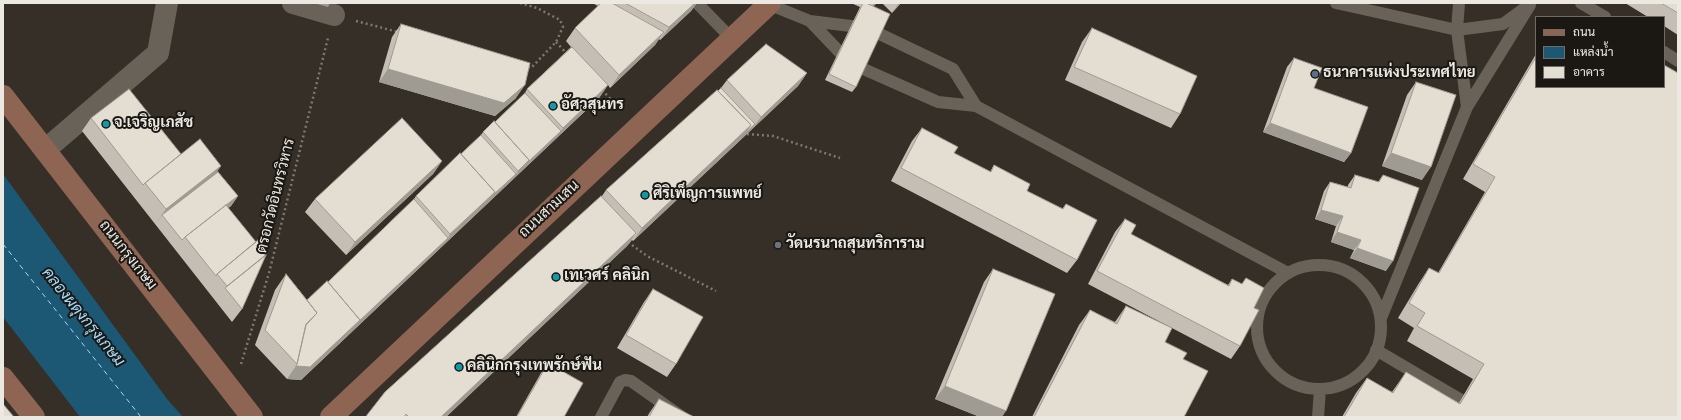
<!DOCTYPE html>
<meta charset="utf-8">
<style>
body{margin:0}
#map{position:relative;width:1681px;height:420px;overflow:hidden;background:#352f27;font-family:Spectral,Sarabun,serif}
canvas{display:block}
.frame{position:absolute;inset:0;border:4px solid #ece9e3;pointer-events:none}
.legend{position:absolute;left:1535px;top:16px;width:130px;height:72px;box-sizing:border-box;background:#1b1814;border:1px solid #6f6c67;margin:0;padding:5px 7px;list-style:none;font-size:12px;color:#ece9e3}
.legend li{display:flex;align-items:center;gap:8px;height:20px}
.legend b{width:20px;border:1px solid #6f6c67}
</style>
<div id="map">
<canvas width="1681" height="420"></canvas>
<div class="frame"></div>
<ul class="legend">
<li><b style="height:5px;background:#8e6452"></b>ถนน</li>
<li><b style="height:11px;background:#1c5774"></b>แหล่งน้ำ</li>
<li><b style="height:11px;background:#e4ddd1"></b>อาคาร</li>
</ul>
</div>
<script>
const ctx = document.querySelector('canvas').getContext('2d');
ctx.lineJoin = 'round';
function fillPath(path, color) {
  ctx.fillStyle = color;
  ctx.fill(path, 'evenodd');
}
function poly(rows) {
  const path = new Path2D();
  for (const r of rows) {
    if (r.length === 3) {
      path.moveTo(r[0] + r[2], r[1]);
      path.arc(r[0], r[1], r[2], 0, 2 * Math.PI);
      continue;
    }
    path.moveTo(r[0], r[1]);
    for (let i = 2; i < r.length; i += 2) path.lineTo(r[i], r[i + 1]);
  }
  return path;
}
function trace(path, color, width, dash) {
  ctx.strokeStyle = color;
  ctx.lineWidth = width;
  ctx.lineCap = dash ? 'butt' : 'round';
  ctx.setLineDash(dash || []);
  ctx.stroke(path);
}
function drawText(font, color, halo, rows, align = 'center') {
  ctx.font = font + ' Spectral,Sarabun,serif';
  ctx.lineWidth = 4;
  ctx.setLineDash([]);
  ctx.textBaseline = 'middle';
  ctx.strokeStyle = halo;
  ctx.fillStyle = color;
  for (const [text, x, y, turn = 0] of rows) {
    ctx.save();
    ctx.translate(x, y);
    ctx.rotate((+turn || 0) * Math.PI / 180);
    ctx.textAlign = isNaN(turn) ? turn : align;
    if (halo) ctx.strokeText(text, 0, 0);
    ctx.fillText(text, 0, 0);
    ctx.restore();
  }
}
fillPath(poly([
 [3,174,167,399,183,417,80,417,3,317]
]), '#1c5774');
trace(poly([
 [3,244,141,417]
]), '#a0dafb', 1, [5, 4]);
trace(poly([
 [520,3,537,8,560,20,563,27,556,42,531,68,526,67],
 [356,21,398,32],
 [556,42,568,55],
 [602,90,621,110],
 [747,134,773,136,840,158],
 [628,242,647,256,716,291],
 [241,364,269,273,328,38]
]), '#7d7871', 2.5, [2, 3]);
trace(poly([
 [697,3,732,39],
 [1336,3,1457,30,1503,24,1526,7],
 [1459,3,1457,30,1467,107],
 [1581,3,1605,17],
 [768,4,810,21,867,28,953,69,976,106],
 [810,21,850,63,938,102,976,106,1288,273],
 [1664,52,1678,61],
 [1319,327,62],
 [1381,318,1467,107,1530,5],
 [1376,350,1461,400],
 [601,417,620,382,625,380,631,381,682,417],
 [1318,417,1320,389]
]), '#696258', 12);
trace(poly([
 [293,3,334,15],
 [45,150,158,53,167,3]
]), '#696258', 22);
trace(poly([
 [3,96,252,417],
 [3,378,34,417],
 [331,417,770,3]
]), '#8e6452', 22);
fillPath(poly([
 [592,3,697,3,691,11,660,40,659,39,655,45,610,88,608,85,599,98,301,380,287,379,255,345,275,290,286,274,307,300,328,282,414,199,416,196,481,135,483,132,495,122,525,93,527,89,571,47,566,41,575,28,598,6],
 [851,3,877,3,873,6,856,87,852,92,825,80,860,7],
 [882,3,901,3,892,13],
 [1625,3,1678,3,1678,35,1664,26,1664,17,1648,17],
 [401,24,516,98,495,116,379,82,392,37],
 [1092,28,1180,114,1171,128,1065,80,1082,42],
 [1536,54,1536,87,1678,417,1342,417,1356,393,1367,378,1392,392,1406,372,1459,403,1473,379,1407,341,1414,328,1398,318,1419,283,1429,268,1438,273,1485,192,1463,179],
 [1294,58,1351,153,1344,162,1263,132,1287,67],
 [807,73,798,86,633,241,632,240,627,246,446,417,366,417,385,392,602,196,606,190,718,91,721,88,727,80],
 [1416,82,1422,180,1382,166,1407,95],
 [91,118,181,154,218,172,238,196,231,206,228,208,266,255,242,309,232,322,82,131],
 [922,128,954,153,990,172,994,165,1027,191,1062,209,1066,204,1077,260,1067,273,891,181,912,141],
 [442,161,433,174,346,255,305,212,315,199],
 [1355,175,1378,182,1383,175,1386,271,1350,258,1354,250,1331,242,1336,226,1315,219,1324,191,1330,182,1348,187,1348,185],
 [1125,219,1131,234,1228,285,1232,279,1242,284,1246,278,1254,308,1240,346,1231,359,1088,284,1115,232],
 [993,269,1002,417,980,417,935,399,984,282],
 [653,289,676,364,667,377,617,348,644,302],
 [1126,306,1183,359,1184,417,1032,417,1079,325,1090,310,1115,322],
 [548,363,564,417,516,417,541,373],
 [659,399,694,417,647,417,650,412]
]), '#c4beb4');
fillPath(poly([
 [314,3,330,3,328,7],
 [695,3,697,3,691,11,660,40,669,27],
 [874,3,877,3,869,11],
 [899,3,901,3,892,13],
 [664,32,655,45,610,88,619,75],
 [388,69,525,85,516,98,495,116,379,82],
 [807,73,798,86,751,130,761,117],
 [608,85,599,98,301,380,287,379,296,366,448,238,450,234,495,192,516,174,518,171,561,131,563,128],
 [1270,123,1351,153,1344,162,1263,132],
 [755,124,751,130,633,241,642,228,751,125],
 [1391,153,1431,167,1422,180,1382,166],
 [442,161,433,174,346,255,355,242],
 [221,166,211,181,162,215,155,224,166,209],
 [238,196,231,206,188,240,185,237],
 [1321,210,1343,216,1336,226,1315,219],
 [1337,232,1361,240,1354,250,1331,242],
 [636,233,627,246,446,417,441,417],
 [1357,248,1393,261,1386,271,1350,258],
 [268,253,257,268,225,288,227,286],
 [945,386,1006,411,1002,417,980,417,935,399]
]), '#a09b92');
const building = poly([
 [601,3,612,3,664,32,619,75,575,28,601,3],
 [625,3,695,3,669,27,625,3],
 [863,3,866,3,890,14,856,87,829,74,863,3],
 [1661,3,1678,3,1678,13,1661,3],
 [401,24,530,63,525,85,504,103,388,69,401,24],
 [1092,28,1197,76,1180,114,1074,67,1092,28],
 [766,44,807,73,761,117,727,80,766,44],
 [572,47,608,85,563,128,527,89,572,47],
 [1536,57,1536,87,1664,87,1664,65,1678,73,1678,417,1344,417,1367,378,1393,393,1406,372,1460,404,1484,364,1417,326,1425,313,1409,303,1429,268,1439,273,1495,177,1473,164,1536,57],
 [1294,58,1322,68,1314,88,1368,107,1351,153,1270,123,1294,58],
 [1416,82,1456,95,1431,167,1391,153,1416,82],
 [721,88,755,124,745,133,751,125,718,91,721,88],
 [129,89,181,154,145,183,143,185,91,118,129,89],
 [717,90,751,125,642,228,606,190,717,90],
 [525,93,561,131,527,163,529,160,495,122,525,93],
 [402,118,442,161,355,242,315,199,402,118],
 [494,121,529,160,518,171,483,132,494,121],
 [922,128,958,147,954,153,991,172,994,165,1030,184,1027,191,1063,209,1066,204,1097,220,1077,260,901,168,922,128],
 [481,135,516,174,493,195,495,192,461,154,481,135],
 [200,139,221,166,166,209,145,183,200,139],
 [460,153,495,192,450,234,416,196,460,153],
 [218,172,238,196,226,205,185,237,182,240,162,215,218,172],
 [1355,175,1379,182,1383,175,1419,188,1393,261,1357,248,1361,240,1337,232,1343,216,1321,210,1330,182,1351,188,1355,175],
 [601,196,636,233,441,417,409,417,406,414,404,417,366,417,367,415,385,392,601,196],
 [414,199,448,238,357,323,360,320,328,282,414,199],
 [226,205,256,242,217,274,216,276,185,237,226,205],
 [1125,219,1136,225,1131,234,1229,286,1232,279,1242,284,1246,278,1264,288,1254,308,1259,310,1240,346,1097,271,1125,219],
 [258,240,268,253,227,286,217,274,258,240],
 [266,255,242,309,225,288,266,255],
 [993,269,1055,294,1006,411,945,386,993,269],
 [286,274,317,313,306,324,297,364,265,330,286,274],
 [327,281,360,320,310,367,296,366,297,364,306,325,317,313,307,300,327,281],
 [653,289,703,317,676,364,626,335,653,289],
 [1126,306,1172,328,1165,342,1187,353,1183,359,1208,371,1184,417,1034,417,1090,310,1117,324,1126,306],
 [548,363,583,383,564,417,517,417,548,363],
 [659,399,694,417,649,417,659,399],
 [3,404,14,417,3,417,3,404]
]);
fillPath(building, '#e4ddd1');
trace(building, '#a09b92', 1);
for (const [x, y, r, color] of [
 [1315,74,4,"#5c6f8a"],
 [553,106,4,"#0f9aa8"],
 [106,124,4,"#0f9aa8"],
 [645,195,4,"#0f9aa8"],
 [778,245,4,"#6b7280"],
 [556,277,4,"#0f9aa8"],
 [459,367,4,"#0f9aa8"]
]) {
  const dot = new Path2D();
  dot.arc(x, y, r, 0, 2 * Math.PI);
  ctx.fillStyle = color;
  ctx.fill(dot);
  trace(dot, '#1b1814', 1.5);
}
drawText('bold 15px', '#ece9e3', '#1b1814', [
 ["ธนาคารแห่งประเทศไทย",1323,74],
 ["อัศวสุนทร",561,106],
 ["จ.เจริญเภสัช",114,124],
 ["ศิริเพ็ญการแพทย์",653,195],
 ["วัดนรนาถสุนทริการาม",786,245],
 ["เทเวศร์ คลินิก",564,277],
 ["คลินิกกรุงเทพรักษ์ฟัน",467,367]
], 'left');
drawText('15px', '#ece9e3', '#1b1814', [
 ["ตรอกวัดอินทรวิหาร",277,196,-76],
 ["ถนนสามเสน",550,210,-43],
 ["ถนนกรุงเกษม",127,256,52]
]);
drawText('italic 16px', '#a0dafb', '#1b1814', [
 ["คลองผดุงกรุงเกษม",82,318,51]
]);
</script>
